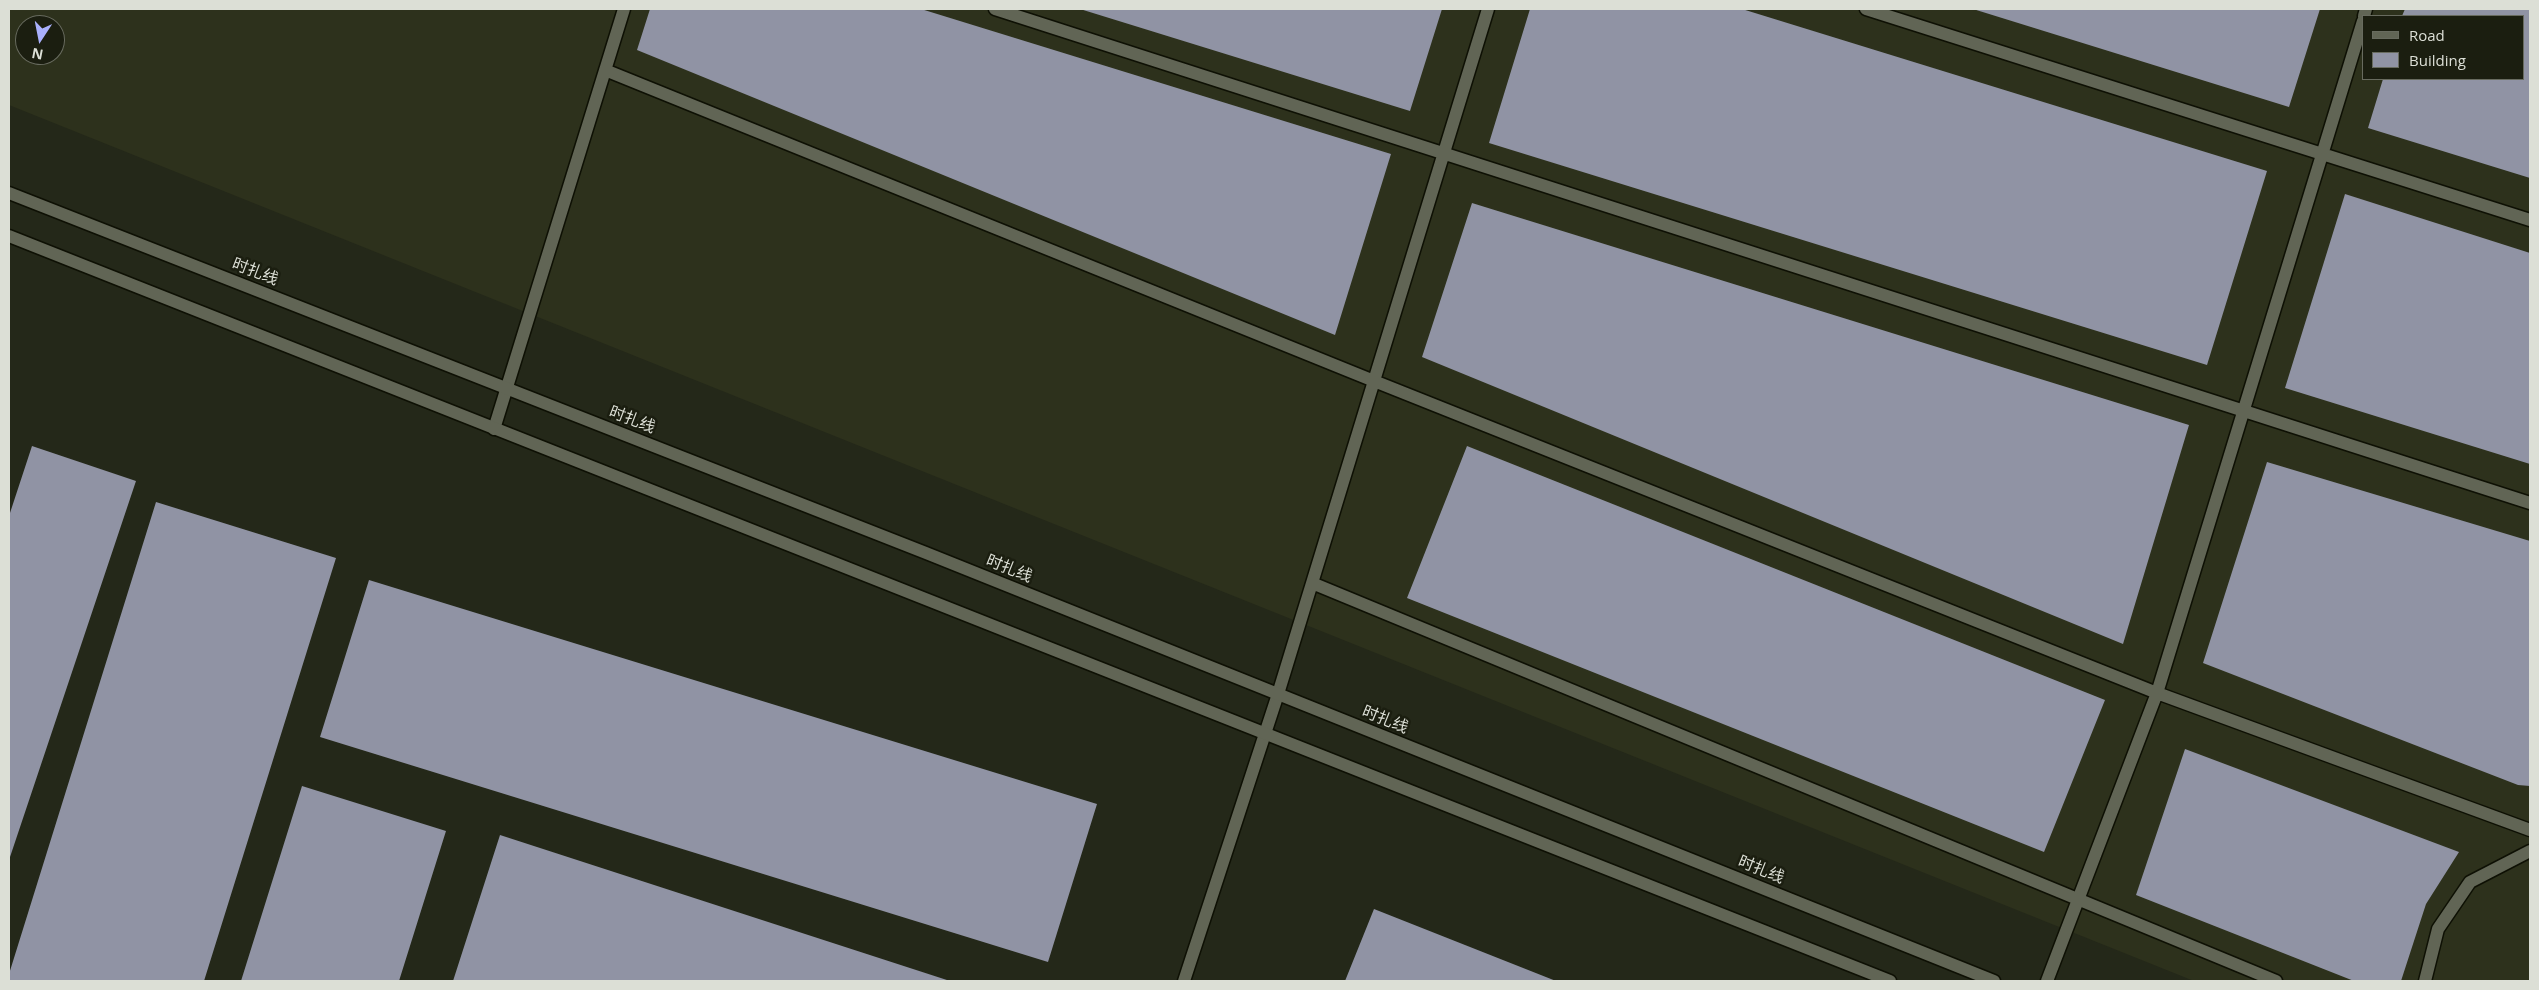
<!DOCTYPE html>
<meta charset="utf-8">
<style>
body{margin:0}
#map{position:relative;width:2539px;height:990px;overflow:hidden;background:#242819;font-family:"Open Sans",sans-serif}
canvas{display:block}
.frame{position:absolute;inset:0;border:10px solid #dcdfd6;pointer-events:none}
.legend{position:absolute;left:2362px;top:15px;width:162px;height:65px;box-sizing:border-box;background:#1b1e10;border:1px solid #686b5f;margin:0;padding:6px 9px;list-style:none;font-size:15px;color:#dcdfd6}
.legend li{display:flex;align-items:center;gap:10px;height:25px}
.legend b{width:25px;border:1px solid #686b5f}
.north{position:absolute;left:15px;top:15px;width:50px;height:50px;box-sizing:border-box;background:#1b1e10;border:1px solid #686b5f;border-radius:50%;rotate:191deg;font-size:14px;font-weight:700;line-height:20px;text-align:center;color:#dcdfd6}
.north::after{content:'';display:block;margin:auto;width:18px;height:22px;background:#a9b0fc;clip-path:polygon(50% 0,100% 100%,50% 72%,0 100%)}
</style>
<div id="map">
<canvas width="2539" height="990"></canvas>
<div class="frame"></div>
<ul class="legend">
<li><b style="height:6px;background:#616555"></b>Road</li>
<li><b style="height:14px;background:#9093a4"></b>Building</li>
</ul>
<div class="north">N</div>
</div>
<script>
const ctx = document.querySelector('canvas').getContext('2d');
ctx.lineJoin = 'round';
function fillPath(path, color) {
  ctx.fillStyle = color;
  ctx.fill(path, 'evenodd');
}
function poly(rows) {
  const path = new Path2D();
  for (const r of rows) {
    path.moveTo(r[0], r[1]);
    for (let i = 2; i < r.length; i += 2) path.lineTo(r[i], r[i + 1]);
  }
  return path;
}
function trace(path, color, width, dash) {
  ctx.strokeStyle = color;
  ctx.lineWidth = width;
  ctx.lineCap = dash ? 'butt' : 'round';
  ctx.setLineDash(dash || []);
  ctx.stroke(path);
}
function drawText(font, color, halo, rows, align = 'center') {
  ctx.font = font + ' "Open Sans","Noto Sans SC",sans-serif';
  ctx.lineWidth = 5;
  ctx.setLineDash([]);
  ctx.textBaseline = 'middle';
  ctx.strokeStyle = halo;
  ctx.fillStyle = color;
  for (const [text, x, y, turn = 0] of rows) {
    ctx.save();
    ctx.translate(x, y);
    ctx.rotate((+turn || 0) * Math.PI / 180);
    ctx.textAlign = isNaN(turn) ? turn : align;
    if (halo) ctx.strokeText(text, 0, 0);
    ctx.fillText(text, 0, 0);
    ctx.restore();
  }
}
fillPath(poly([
 [9,9,2530,9,2530,981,2194,981,9,105],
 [2363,16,2523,16,2523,79,2363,79],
 [25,25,55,25,55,55,25,55]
]), '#2d311c');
fillPath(poly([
 [650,9,921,9,1391,154,1335,335,637,50],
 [1080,9,1442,9,1410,111],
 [1530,9,1742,9,2267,171,2207,365,1489,143],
 [1973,9,2320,9,2289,107],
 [2405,9,2530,9,2530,178,2368,128,2383,79,2523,79,2523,16,2402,16],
 [2345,194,2530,253,2530,464,2285,388],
 [1472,203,2189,425,2123,644,1422,357],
 [32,446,136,481,9,860,9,516],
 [1467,446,2105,700,2044,852,1407,598],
 [2267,462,2530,541,2530,786,2518,785,2203,663],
 [156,502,336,558,204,981,9,981,9,974],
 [369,580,1097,804,1048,962,320,737],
 [2185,749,2459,852,2426,904,2401,981,2354,981,2136,895],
 [302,786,446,831,399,981,241,981],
 [500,835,950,981,453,981],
 [1374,909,1556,981,1345,981]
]), '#9093a4');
const lane = poly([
 [995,9,2530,503],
 [1866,9,2530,220],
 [2364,16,2366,9],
 [605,70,1374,381,2157,693,2530,830],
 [494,429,624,9],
 [1312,583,2276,981],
 [1184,981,1278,694,1488,9],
 [2047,981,2157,693,2363,21],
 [2425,981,2438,929,2470,882,2530,851]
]);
const secondary = poly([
 [9,193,926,553,1994,981],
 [9,236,1890,981]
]);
trace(lane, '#0e1004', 15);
trace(secondary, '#0e1004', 15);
trace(lane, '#616555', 12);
trace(secondary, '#616555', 12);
drawText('16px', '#dcdfd6', '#1b1e10', [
 ["时扎线",255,272,21],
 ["时扎线",632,420,21],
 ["时扎线",1009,569,22],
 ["时扎线",1385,720,22],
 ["时扎线",1761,870,22]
]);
</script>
